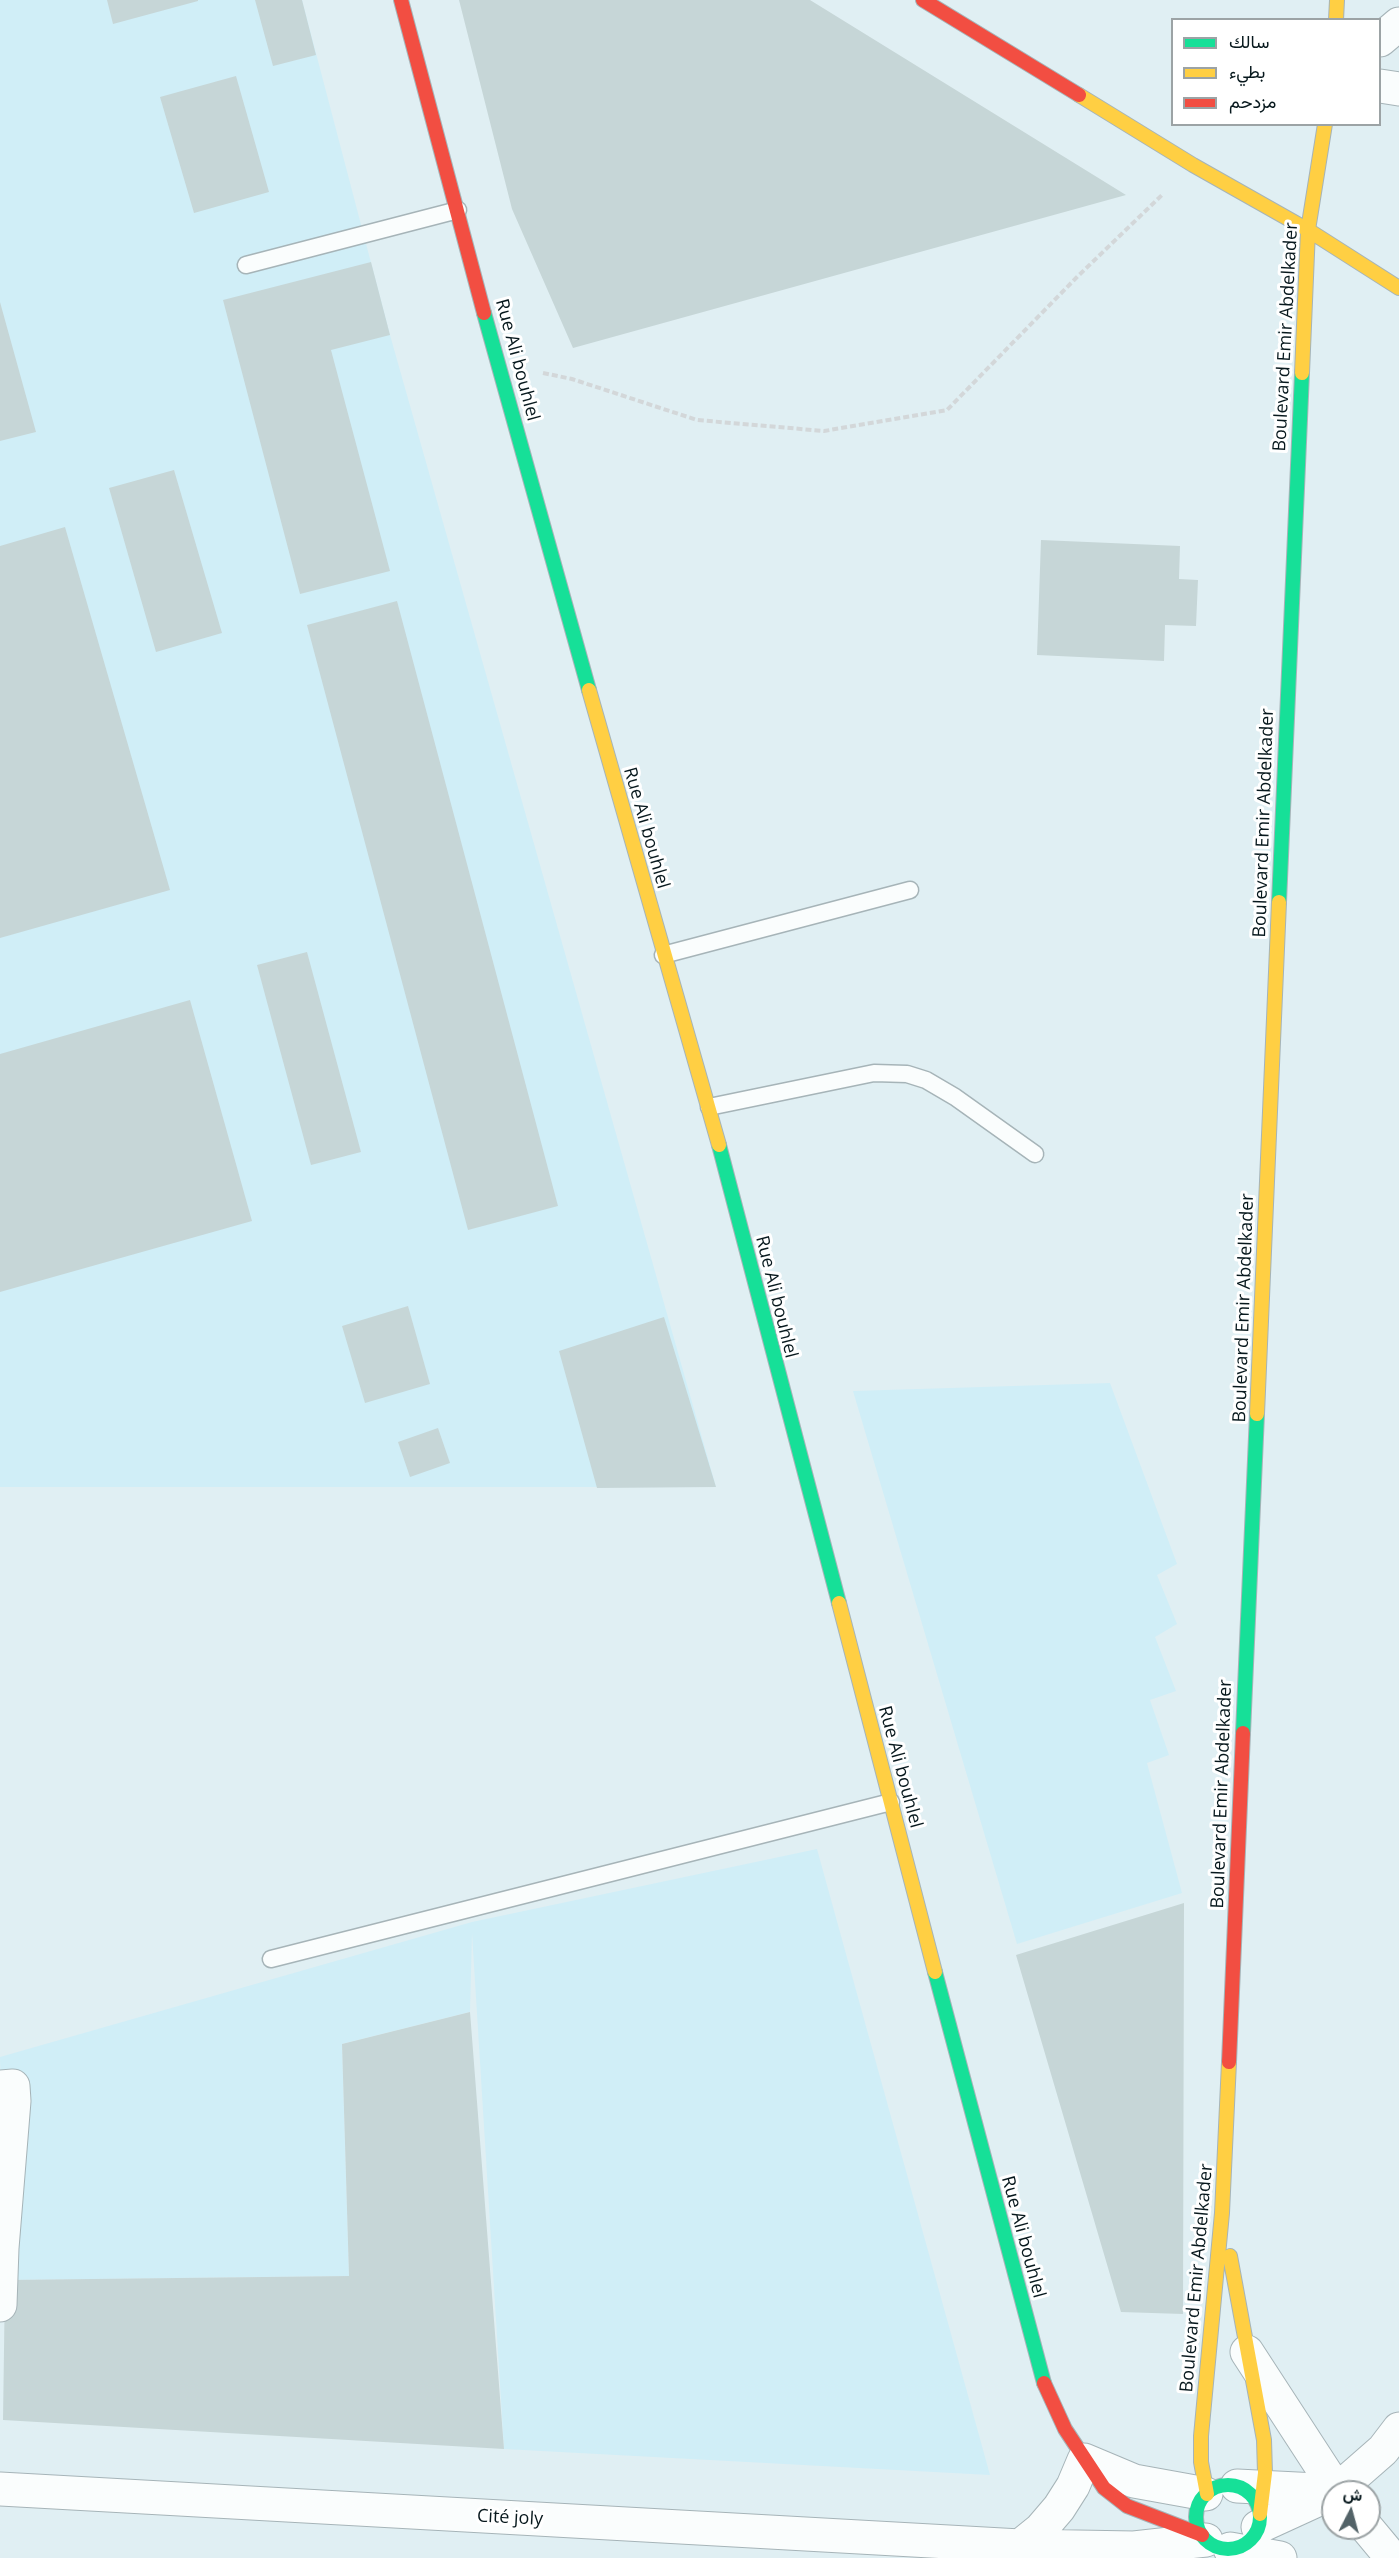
<!DOCTYPE html>
<meta charset="utf-8">
<style>
body{margin:0}
#map{position:relative;width:1399px;height:2558px;overflow:hidden;background:#e0eff3;font-family:"Open Sans",Vazirmatn,sans-serif}
canvas{display:block}
.legend{position:absolute;left:1171px;top:18px;width:210px;height:108px;box-sizing:border-box;background:#fff;border:2px solid #9ca3a5;margin:0;padding:8px 10px;list-style:none;font-size:18px;color:#07181d}
.legend li{display:flex;align-items:center;gap:12px;height:30px}
.legend b{width:30px;border:2px solid #9ca3a5}
.north{position:absolute;left:1321px;top:2480px;width:60px;height:60px;box-sizing:border-box;background:#fff;border:2px solid #9ca3a5;border-radius:50%;rotate:6deg;font-size:16px;font-weight:700;line-height:24px;text-align:center;color:#07181d}
.north::after{content:'';display:block;margin:auto;width:21px;height:27px;background:#536368;clip-path:polygon(50% 0,100% 100%,50% 72%,0 100%)}
</style>
<div id="map">
<canvas width="1399" height="2558"></canvas>
<ul class="legend">
<li><b style="height:8px;background:#16e098"></b>سالك</li>
<li><b style="height:8px;background:#ffcf43"></b>بطيء</li>
<li><b style="height:8px;background:#f24e42"></b>مزدحم</li>
</ul>
<div class="north">ش</div>
</div>
<script>
const ctx = document.querySelector('canvas').getContext('2d');
ctx.lineJoin = 'round';
function fillPath(path, color) {
  ctx.fillStyle = color;
  ctx.fill(path, 'evenodd');
}
function poly(rows) {
  const path = new Path2D();
  for (const r of rows) {
    if (r.length === 3) {
      path.moveTo(r[0] + r[2], r[1]);
      path.arc(r[0], r[1], r[2], 0, 2 * Math.PI);
      continue;
    }
    path.moveTo(r[0], r[1]);
    for (let i = 2; i < r.length; i += 2) path.lineTo(r[i], r[i + 1]);
  }
  return path;
}
function trace(path, color, width, dash) {
  ctx.strokeStyle = color;
  ctx.lineWidth = width;
  ctx.lineCap = dash ? 'butt' : 'round';
  ctx.setLineDash(dash || []);
  ctx.stroke(path);
}
function drawText(font, color, halo, rows, align = 'center') {
  ctx.font = font + ' "Open Sans",sans-serif';
  ctx.lineWidth = 6;
  ctx.setLineDash([]);
  ctx.textBaseline = 'middle';
  ctx.strokeStyle = halo;
  ctx.fillStyle = color;
  for (const [text, x, y, turn = 0] of rows) {
    ctx.save();
    ctx.translate(x, y);
    ctx.rotate((+turn || 0) * Math.PI / 180);
    ctx.textAlign = isNaN(turn) ? turn : align;
    if (halo) ctx.strokeText(text, 0, 0);
    ctx.fillText(text, 0, 0);
    ctx.restore();
  }
}
fillPath(poly([
 [0,0,302,0,390,335,716,1487,0,1487],
 [1110,1383,1177,1564,1157,1575,1177,1624,1155,1637,1176,1691,1150,1700,1169,1755,1147,1763,1182,1893,1017,1944,853,1391],
 [817,1849,990,2475,504,2449,472,1933,470,2012,342,2044,349,2276,5,2280,0,2057,472,1922]
]), '#d0eef7');
fillPath(poly([
 [107,0,198,0,198,1,113,24],
 [255,0,302,0,316,55,273,66],
 [459,0,810,0,1126,195,573,348,512,209],
 [236,76,269,192,194,213,160,97],
 [371,262,390,335,331,350,390,571,300,594,223,300],
 [0,302,36,432,0,441],
 [174,470,222,633,156,652,109,488],
 [65,527,170,890,0,938,0,546],
 [1041,540,1180,546,1179,579,1198,580,1196,626,1165,625,1164,661,1037,655],
 [397,601,558,1206,468,1230,307,625],
 [307,952,361,1152,311,1165,257,965],
 [190,1000,252,1221,0,1292,0,1054],
 [408,1306,430,1384,365,1403,342,1326],
 [664,1317,716,1487,597,1488,559,1351],
 [438,1428,450,1463,410,1477,398,1442],
 [1184,1903,1183,2314,1121,2312,1016,1955],
 [470,2012,504,2449,3,2420,5,2280,349,2276,342,2044]
]), '#c6d6d7');
const lane = poly([
 [246,265,458,210],
 [663,955,910,890],
 [709,1107,874,1073,907,1074,926,1080,955,1097,1035,1154],
 [271,1959,891,1802]
]);
const street = poly([
 [1380,40,1399,24],
 [1380,86,1399,89],
 [0,2087,13,2086,14,2101,2,2248,0,2305],
 [1247,2352,1338,2492],
 [1237,2486,1337,2491],
 [0,2489,1020,2546,1134,2548,1206,2540],
 [1335,2492,1383,2450,1399,2429],
 [1258,2527,1330,2494],
 [1367,2528,1392,2558],
 [1020,2546,1041,2529,1059,2508,1073,2486,1084,2460,1134,2481,1206,2494],
 [1230,2549,1280,2558]
]);
const fast = poly([
 [484,313,589,690],
 [1279,902,1302,373],
 [719,1145,839,1603],
 [1243,1733,1257,1414],
 [935,1972,1044,2383],
 [1228,2517,32]
]);
const slow = poly([
 [1336,20,1337,0],
 [1079,95,1193,165,1308,230,1399,288],
 [1302,373,1308,230,1325,124],
 [589,690,719,1145],
 [1257,1414,1279,902],
 [839,1603,935,1972],
 [1230,2256,1264,2440,1265,2473,1260,2514],
 [1207,2494,1201,2462,1201,2436,1222,2213,1229,2062]
]);
const jam = poly([
 [401,0,484,313],
 [923,0,1079,95],
 [1229,2062,1243,1733],
 [1044,2383,1065,2429,1104,2488,1127,2506,1202,2535]
]);
trace(lane, '#a6b4b8', 19);
trace(street, '#a6b4b8', 35);
trace(fast, '#a6b4b8', 16);
trace(slow, '#a6b4b8', 16);
trace(jam, '#a6b4b8', 16);
trace(poly([
 [543,373,572,379,697,420,824,431,947,410,1077,277,1163,194]
]), '#d3d7d9', 4, [6, 3]);
trace(lane, '#fafdfd', 16);
trace(street, '#fafdfd', 33);
trace(fast, '#16e098', 14);
trace(slow, '#ffcf43', 14);
trace(jam, '#f24e42', 14);
drawText('18px', '#07181d', '#fff', [
 ["Boulevard Emir Abdelkader",1286,337,-87],
 ["Rue Ali bouhlel",517,360,75],
 ["Boulevard Emir Abdelkader",1264,823,-88],
 ["Rue Ali bouhlel",646,828,74],
 ["Rue Ali bouhlel",776,1297,76],
 ["Boulevard Emir Abdelkader",1244,1308,-88],
 ["Rue Ali bouhlel",900,1767,75],
 ["Boulevard Emir Abdelkader",1222,1794,-88],
 ["Rue Ali bouhlel",1023,2237,75],
 ["Boulevard Emir Abdelkader",1197,2278,-85],
 ["Cité joly",510,2518,3]
]);
</script>
